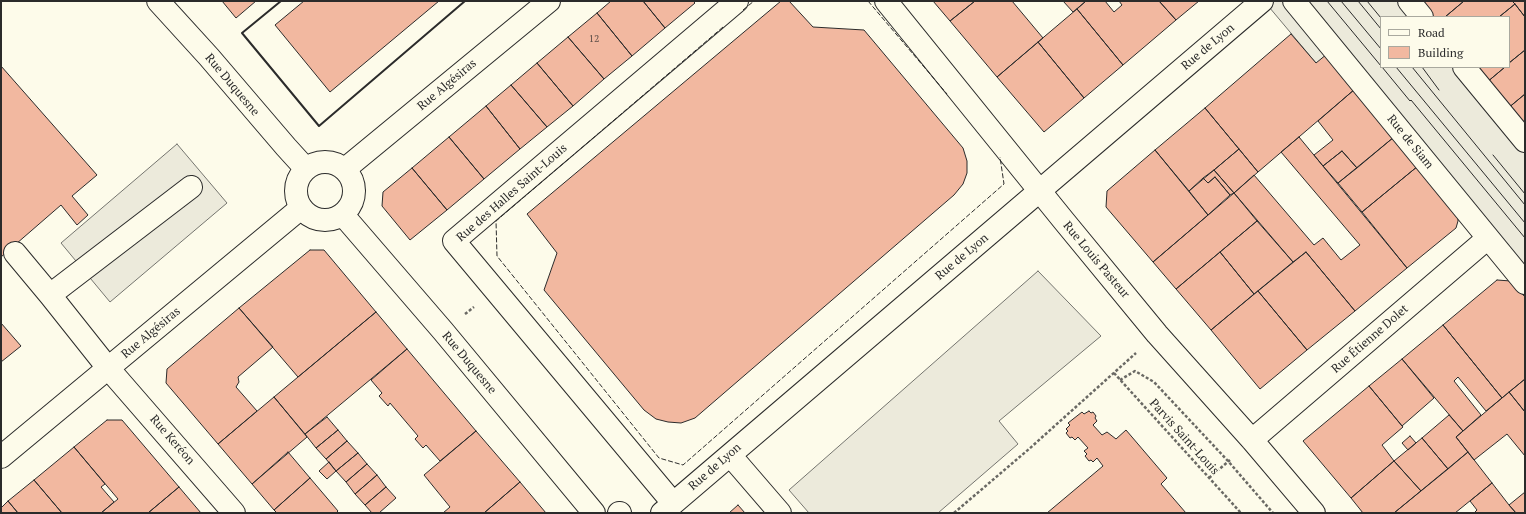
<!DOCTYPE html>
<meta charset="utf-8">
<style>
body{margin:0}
#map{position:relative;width:1526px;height:514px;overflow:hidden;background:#fdfbea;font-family:"PT Serif",serif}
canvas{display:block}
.frame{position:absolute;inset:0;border:2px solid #2b2b2b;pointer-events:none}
.legend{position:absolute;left:1380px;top:16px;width:130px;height:52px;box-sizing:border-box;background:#fdfbea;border:1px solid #a9a89e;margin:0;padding:5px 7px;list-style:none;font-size:12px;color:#2b2b2b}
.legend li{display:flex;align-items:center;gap:8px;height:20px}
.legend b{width:20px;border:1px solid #a9a89e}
</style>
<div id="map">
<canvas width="1526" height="514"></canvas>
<div class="frame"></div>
<ul class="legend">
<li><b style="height:5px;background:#fdfbea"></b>Road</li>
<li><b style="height:11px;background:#f2b8a0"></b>Building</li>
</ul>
</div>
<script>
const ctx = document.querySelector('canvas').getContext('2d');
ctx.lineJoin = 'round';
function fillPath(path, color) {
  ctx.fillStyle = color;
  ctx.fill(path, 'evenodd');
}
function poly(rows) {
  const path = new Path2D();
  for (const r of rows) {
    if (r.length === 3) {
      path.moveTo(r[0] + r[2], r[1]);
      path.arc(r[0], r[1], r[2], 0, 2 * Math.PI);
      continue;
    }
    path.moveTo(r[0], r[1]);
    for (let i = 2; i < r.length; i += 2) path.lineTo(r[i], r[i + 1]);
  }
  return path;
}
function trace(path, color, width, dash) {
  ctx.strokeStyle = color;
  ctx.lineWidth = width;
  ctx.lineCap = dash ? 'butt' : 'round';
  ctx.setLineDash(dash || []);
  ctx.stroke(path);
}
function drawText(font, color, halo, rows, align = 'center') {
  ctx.font = font + ' "PT Serif",serif';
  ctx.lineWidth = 3;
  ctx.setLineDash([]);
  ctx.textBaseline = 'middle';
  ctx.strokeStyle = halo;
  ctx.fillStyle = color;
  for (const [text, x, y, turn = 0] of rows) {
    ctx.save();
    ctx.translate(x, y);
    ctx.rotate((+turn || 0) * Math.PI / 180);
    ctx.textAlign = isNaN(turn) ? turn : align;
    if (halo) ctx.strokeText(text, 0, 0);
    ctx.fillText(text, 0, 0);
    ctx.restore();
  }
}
const parking = poly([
 [1264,1,1418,1,1431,17,1381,17,1381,67,1473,67,1525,131,1525,297,1355,89,1316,63,1264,1],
 [177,144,227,203,110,302,61,243,177,144],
 [1038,271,1101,336,999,421,1018,444,938,513,809,513,789,490,1038,271]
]);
fillPath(parking, '#eceadb');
trace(parking, '#74746e', 1);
const building = poly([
 [222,1,256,1,236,18,222,1],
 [304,1,346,1,347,2,348,1,439,1,330,92,275,25,304,1],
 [611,1,643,1,665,28,632,56,597,13,611,1],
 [643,1,693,1,695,3,665,28,643,1],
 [781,1,789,1,813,27,864,30,963,148,967,161,967,173,963,184,954,195,695,418,681,423,668,422,656,419,644,410,544,290,557,253,527,214,781,1],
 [933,1,975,1,950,21,933,1],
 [975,1,1012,1,1043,38,997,77,950,21,975,1],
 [1063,1,1086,1,1073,12,1063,1],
 [1086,1,1105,1,1114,12,1122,5,1119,1,1159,1,1176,20,1123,65,1077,9,1086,1],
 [1159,1,1199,1,1176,20,1159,1],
 [1418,1,1464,1,1445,17,1431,17,1418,1],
 [1464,1,1512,1,1515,4,1499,17,1445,17,1464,1],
 [1512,1,1525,1,1525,17,1515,4,1512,1],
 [1515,4,1525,17,1525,50,1509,63,1509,17,1499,17,1515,4],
 [1077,9,1123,65,1084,98,1038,42,1077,9],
 [597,13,632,56,604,79,568,37,597,13],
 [1291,34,1316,63,1327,54,1355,89,1258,172,1205,108,1291,34],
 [568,37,604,79,573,106,537,63,568,37],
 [1038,42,1084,98,1044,132,997,77,1038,42],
 [1525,50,1525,94,1507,109,1486,83,1505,67,1509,67,1509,63,1525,50],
 [537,63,573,106,547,127,511,85,537,63],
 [1,66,97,175,72,196,88,215,77,225,61,205,1,257,1,66],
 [1473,67,1505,67,1486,83,1473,67],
 [511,85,547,127,520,149,486,106,511,85],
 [1355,89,1394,137,1357,168,1342,151,1323,166,1314,155,1333,140,1318,121,1355,89],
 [1525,94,1525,131,1507,109,1525,94],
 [486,106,520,149,484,179,449,137,486,106],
 [1205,108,1239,149,1189,191,1155,150,1205,108],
 [449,137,484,179,447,210,412,168,449,137],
 [1299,137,1407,268,1355,311,1306,252,1293,262,1234,193,1254,175,1314,245,1323,238,1341,260,1360,245,1281,152,1299,137],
 [1394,137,1418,166,1362,212,1338,183,1394,137],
 [1239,149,1258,172,1234,193,1214,170,1239,149],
 [1155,150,1208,215,1153,262,1106,207,1107,191,1155,150],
 [1342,151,1357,168,1338,183,1323,166,1342,151],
 [1418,166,1458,218,1458,221,1456,228,1407,268,1362,212,1418,166],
 [412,168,447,210,410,240,382,206,383,192,412,168],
 [1214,170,1234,193,1230,195,1215,177,1208,183,1203,178,1214,170],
 [1215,177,1230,195,1208,215,1189,191,1203,178,1208,183,1215,177],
 [1234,193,1257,221,1176,289,1153,262,1234,193],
 [1257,221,1293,262,1254,294,1220,252,1257,221],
 [310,250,324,250,376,312,298,377,239,308,310,250],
 [1220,252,1254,294,1211,330,1176,289,1220,252],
 [1306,252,1355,311,1307,350,1258,291,1306,252],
 [1497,280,1511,281,1525,297,1525,379,1502,398,1443,325,1497,280],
 [1258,291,1307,350,1260,389,1211,330,1258,291],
 [239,308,273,347,238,377,239,382,236,387,257,411,218,444,166,383,167,369,239,308],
 [376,312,407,349,305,434,274,397,376,312],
 [1,323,21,346,1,362,1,323],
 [1443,325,1502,398,1486,411,1458,377,1454,381,1481,415,1463,431,1402,359,1443,325],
 [407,349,476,431,440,461,426,445,423,448,415,439,418,436,390,403,388,406,379,396,382,393,371,380,407,349],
 [1402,359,1434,398,1402,426,1369,386,1402,359],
 [1525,379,1525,412,1509,392,1525,379],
 [1369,386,1403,427,1382,445,1394,461,1351,498,1303,441,1369,386],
 [1509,392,1525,412,1525,456,1507,434,1474,460,1456,437,1509,392],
 [274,397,307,437,252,484,218,444,274,397],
 [1089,411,1091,413,1093,412,1096,416,1095,418,1097,421,1093,425,1102,435,1107,432,1116,439,1126,430,1167,478,1161,484,1186,513,1047,513,1103,466,1097,458,1093,462,1091,460,1089,461,1085,456,1087,454,1084,451,1088,448,1078,437,1075,440,1072,437,1070,438,1066,433,1068,431,1066,429,1070,425,1068,423,1082,412,1084,414,1089,411],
 [1449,415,1463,431,1456,437,1468,452,1448,469,1422,438,1449,415],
 [327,417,338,430,316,448,305,434,327,417],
 [107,420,122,420,179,487,148,513,101,513,118,499,74,447,107,420],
 [338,430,347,441,326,459,316,448,338,430],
 [476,431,520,482,484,513,443,513,450,507,424,475,476,431],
 [1410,436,1416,443,1408,450,1402,443,1410,436],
 [1422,438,1448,469,1421,491,1394,461,1422,438],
 [347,441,358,453,336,471,326,459,347,441],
 [74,447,105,484,101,487,114,502,101,513,62,513,34,480,74,447],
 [288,452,310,478,274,510,252,484,288,452],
 [1468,452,1492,483,1455,513,1394,513,1468,452],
 [358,453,367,464,346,482,336,471,358,453],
 [1394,461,1421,491,1394,513,1363,513,1351,498,1394,461],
 [329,462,336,471,327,479,319,471,329,462],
 [367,464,377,475,355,494,346,482,367,464],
 [377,475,386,487,365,505,355,494,377,475],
 [310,478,338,511,336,513,277,513,274,510,310,478],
 [34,480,62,513,18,513,8,501,34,480],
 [520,482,546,513,484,513,520,482],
 [1492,483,1509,505,1516,513,1474,513,1477,510,1470,501,1492,483],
 [179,487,201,513,148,513,179,487],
 [386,487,396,498,379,513,372,513,365,505,386,487],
 [1525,492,1525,513,1516,513,1509,505,1525,492],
 [8,501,18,513,1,513,1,508,8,501],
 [738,505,745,513,729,513,738,505]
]);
fillPath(building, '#f2b8a0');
trace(building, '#2b2b2b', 1);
const minor = poly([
 [886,1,1064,221,1157,334,1252,440,1314,513],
 [1294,1,1525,283],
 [1409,1,1422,17],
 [1464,67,1525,141],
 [345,169,549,1],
 [191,187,50,295,108,368,234,513],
 [15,253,50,295],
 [1252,440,1488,238],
 [730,455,780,513],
 [1,457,301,208],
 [673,503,454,241,737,1],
 [662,513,1262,1]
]);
const major = poly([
 [158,1,209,57,286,147,306,169],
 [325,191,29],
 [343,215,443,331,594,513],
 [619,513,620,513]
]);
trace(minor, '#2b2b2b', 24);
trace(major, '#2b2b2b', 24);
trace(poly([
 [465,314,474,307],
 [1114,373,1241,513],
 [1120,380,1135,371,1154,382,1228,461,1273,513],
 [1209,478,1230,460],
 [954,513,1029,449,1136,353]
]), '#6a6964', 2.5, [3, 2]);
trace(minor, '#fdfbea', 22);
trace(major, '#fdfbea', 22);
trace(poly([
 [1327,1,1381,66],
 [1341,1,1381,49],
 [1358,1,1381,29],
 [1367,1,1381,18],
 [1382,67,1410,101,1411,100,1525,238],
 [1396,67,1525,223],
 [1412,67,1525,205],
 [1422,67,1439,90],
 [1493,155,1525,194]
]), '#2b2b2b', 1);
trace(poly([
 [868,1,947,94],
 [743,10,754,1],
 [723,27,496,221,497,256,659,458,683,465,1004,184,1000,157]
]), '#2b2b2b', 1, [5, 2]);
trace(poly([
 [281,1,242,33,319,126,465,1]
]), '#2b2b2b', 2);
drawText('10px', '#5d4e48', null, [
 ["12",594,39]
]);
drawText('12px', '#2b2b2b', '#fdfbea', [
 ["Rue de Lyon",1208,47,-40],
 ["Rue Duquesne",232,85,50],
 ["Rue Algésiras",447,85,-40],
 ["Rue de Siam",1410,142,51],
 ["Rue des Halles Saint-Louis",512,193,-41],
 ["Rue de Lyon",962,257,-40],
 ["Rue Louis Pasteur",1096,260,50],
 ["Rue Algésiras",151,333,-40],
 ["Rue Étienne Dolet",1370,339,-41],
 ["Rue Duquesne",469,363,50],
 ["Parvis Saint-Louis",1184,437,48],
 ["Rue Keréon",172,440,49],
 ["Rue de Lyon",715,467,-41]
]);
</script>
